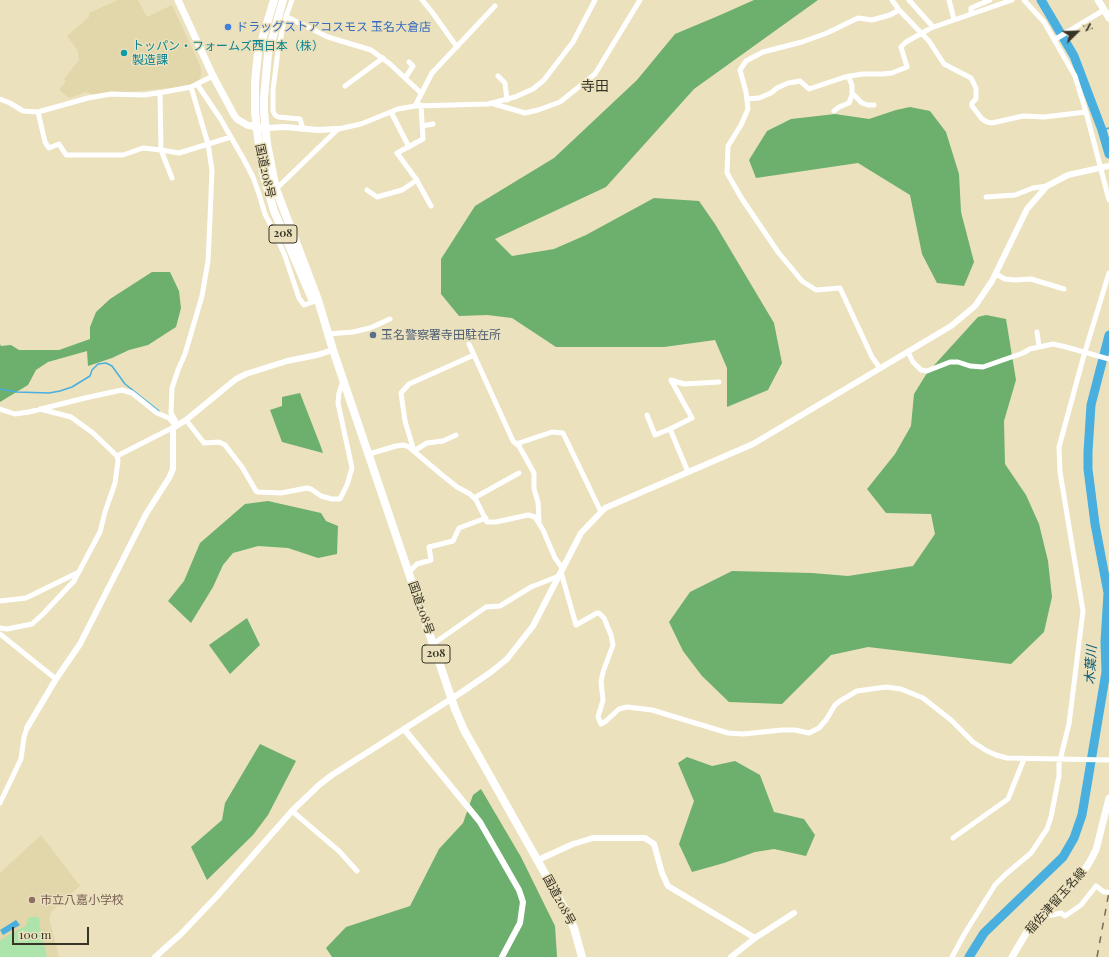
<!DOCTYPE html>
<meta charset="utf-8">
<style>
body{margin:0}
#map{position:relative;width:1109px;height:957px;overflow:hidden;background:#ebe1bd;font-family:"Playfair Display",serif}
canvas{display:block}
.north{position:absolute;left:1057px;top:12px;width:40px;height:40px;-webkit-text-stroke:3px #ebe1bd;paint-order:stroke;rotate:67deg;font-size:11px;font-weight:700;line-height:16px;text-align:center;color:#373325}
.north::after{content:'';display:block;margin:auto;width:14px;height:18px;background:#373325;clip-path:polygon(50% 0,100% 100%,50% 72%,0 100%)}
.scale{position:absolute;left:12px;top:927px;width:77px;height:18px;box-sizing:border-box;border:2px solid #373325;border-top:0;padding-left:5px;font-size:12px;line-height:14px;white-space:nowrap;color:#373325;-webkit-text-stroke:3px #ebe1bd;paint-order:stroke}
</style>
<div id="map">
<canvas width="1109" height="957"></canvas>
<div class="north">N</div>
<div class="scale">100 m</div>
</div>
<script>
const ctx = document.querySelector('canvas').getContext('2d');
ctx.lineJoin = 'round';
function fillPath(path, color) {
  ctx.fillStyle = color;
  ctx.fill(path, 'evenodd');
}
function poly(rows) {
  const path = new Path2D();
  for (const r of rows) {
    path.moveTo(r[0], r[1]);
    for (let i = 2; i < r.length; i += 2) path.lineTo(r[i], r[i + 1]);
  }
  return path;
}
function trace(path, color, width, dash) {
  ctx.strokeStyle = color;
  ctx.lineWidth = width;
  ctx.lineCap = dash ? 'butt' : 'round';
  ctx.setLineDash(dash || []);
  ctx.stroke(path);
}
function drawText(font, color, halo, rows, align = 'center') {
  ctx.font = font + ' "Playfair Display","Noto Sans JP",serif';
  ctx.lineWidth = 3;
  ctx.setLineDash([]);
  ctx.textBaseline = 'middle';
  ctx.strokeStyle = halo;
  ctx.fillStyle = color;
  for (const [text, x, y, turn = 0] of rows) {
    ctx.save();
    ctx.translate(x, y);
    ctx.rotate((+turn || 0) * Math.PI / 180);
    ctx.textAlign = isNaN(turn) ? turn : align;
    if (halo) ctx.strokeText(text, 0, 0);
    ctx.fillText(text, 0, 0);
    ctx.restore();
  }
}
fillPath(poly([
 [118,0,138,0,147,17,172,5,198,61,201,69,201,75,199,80,190,85,180,87,94,95,86,92,69,98,59,90,66,81,64,79,79,60,78,51,67,36,89,17,89,13],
 [41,835,80,886,52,911,49,918,59,957,0,957,0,873]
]), '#e2d6ab');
fillPath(poly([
 [29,917,39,917,40,928,47,957,0,957,0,941,10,934,26,926]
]), '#ace4ac');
fillPath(poly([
 [754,0,818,0,694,89,606,187,495,239,512,256,554,249,586,235,654,198,699,201,715,224,774,323,782,363,768,390,727,407,727,368,715,340,664,347,556,347,512,318,487,315,459,316,441,294,441,259,475,206,554,158,637,80,675,34,718,16],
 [910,107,930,111,946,132,959,174,961,212,974,262,964,286,937,283,922,254,910,195,858,163,756,178,749,160,767,131,791,119,835,114,869,119,896,110],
 [152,272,170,272,179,291,181,308,176,327,148,345,129,350,112,358,88,366,87,351,48,362,36,370,28,385,0,402,0,344,1,346,11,345,19,350,59,350,90,339,90,327,96,312,110,299],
 [986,315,1006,319,1016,380,1004,421,1005,464,1026,495,1039,524,1048,561,1052,597,1044,632,1011,664,868,647,831,655,782,704,729,702,702,676,683,651,669,622,690,592,732,571,812,573,848,576,913,566,935,534,931,514,886,513,867,489,895,454,911,426,914,394,927,373,978,317],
 [300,393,321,447,323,453,282,442,270,410,282,406,282,397],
 [268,501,321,513,326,521,338,526,337,554,318,558,288,548,258,546,233,553,223,565,213,587,191,623,168,601,184,581,200,543,245,504],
 [247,618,260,645,230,674,209,645],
 [260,744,296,761,268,815,253,835,207,880,191,847,222,820,225,803],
 [687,757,712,766,735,761,760,775,774,812,804,819,815,835,806,856,774,849,755,852,724,863,692,872,679,844,694,801,678,763],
 [481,789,521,857,555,926,557,957,332,957,326,948,346,927,410,906,439,849,463,823,473,795]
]), '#6daf6d');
fillPath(poly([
 [16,920,20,925,3,935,0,930]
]), '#49afde');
trace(poly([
 [1102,130,1109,128],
 [0,389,17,392,49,393,60,391,72,387,90,376,92,370,98,364,106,363,112,366,125,384,159,411]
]), '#49afde', 1.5);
trace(poly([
 [1041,0,1074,56,1102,130,1109,154],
 [969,957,984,933,1063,857,1074,838,1082,815,1106,672,1105,642,1108,593,1095,524,1088,469,1088,452,1091,405,1109,335]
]), '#49afde', 9);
trace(poly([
 [292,0,284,22,278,51,273,90,273,111,275,115,278,117,300,119,303,129],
 [422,0,432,12,457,47],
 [892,0,899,10,929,41,944,64,971,78,976,88,976,99,972,103,972,106,982,119,987,122,992,123,1023,116,1044,117,1086,112,1075,76,1044,22,1024,0],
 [909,0,933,27],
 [949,0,954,19],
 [971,14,971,8,990,0],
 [287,17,328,37,371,50,390,64,421,93],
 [1054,40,1104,10],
 [498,76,505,83,507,100],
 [405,78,413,66,409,62],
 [197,84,220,118,243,158,253,177,259,194,265,214,276,235,285,256,299,298,304,305,313,302],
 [345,86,383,58],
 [852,93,862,103,868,105,874,105],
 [0,99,10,103,23,111,38,112,88,98,111,94,144,95,164,92,191,87,213,76],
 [747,99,759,98,771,93,777,88,788,83,800,81,809,89,845,77,862,74,882,74,892,73,907,67,901,47,906,42,931,28,1012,0],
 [494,104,525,113,538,110,560,102,595,74,640,0],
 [421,105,423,139,397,153,416,179,431,206],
 [415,106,432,73,495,6],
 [834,111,839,107,849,103,852,95,852,85,848,76],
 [38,112,45,142,49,148,59,144,66,155,123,155,143,148,161,150,160,93],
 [391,112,409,147],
 [1086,112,1109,200],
 [422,126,433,124],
 [161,150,179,153,231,137],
 [161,150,172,178],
 [276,189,338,129,361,124,398,109,415,106,488,104,515,97,533,89,544,80,573,42,595,0],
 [367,190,377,197,402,190,417,180],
 [986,197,1015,195,1033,188,1047,186],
 [996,274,1005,279,1015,280,1031,279,1064,289],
 [1037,332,1039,346],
 [328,334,353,332,370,328,390,319],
 [469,344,513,441,519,446,534,473,534,489,538,502,539,522],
 [908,352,913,362,921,370,927,371,950,362,958,362,970,366,983,367,1023,353,1030,349,1053,344,1066,347,1109,359],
 [880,368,872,357,840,288,816,290,802,281,778,252,742,199,727,173,728,146,741,125,748,109,746,92,740,70,746,61,763,52,802,42,827,33,858,18,872,20,890,15,899,10],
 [0,409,15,414,29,412,85,398,122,390,132,393,157,413,169,418,174,424],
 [647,415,655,435,670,429],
 [186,420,204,443,219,442,225,445,242,467,256,491,258,492,281,493,307,488,311,489,321,496,332,499,340,499,347,485,352,468,338,403,339,393,343,381],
 [178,425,171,413,172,388,178,370,185,354,202,296,208,261,210,219,212,170,208,144,191,87],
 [456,435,443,441,427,443,414,451,405,421,401,393,409,384,474,355],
 [516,444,552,432,563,433,601,512],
 [369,454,396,446,404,445,409,447,442,475,457,487,470,494,476,500,487,522,496,522,528,515,535,517,543,530,555,558,563,569],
 [117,456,174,427],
 [688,472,670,429,692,418,671,380,684,384,719,382],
 [474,498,519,473],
 [409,572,417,564,431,560,429,547,453,541,459,528,486,518],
 [561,572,576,625,597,613,599,613,604,618,611,635,613,645,603,672,601,682,603,700,598,717,601,724,606,721,619,709,627,707,652,710,728,733,743,734,782,730,795,730,809,733,819,728,826,720,835,705,840,701,857,691,886,687,901,689,923,698,951,720,973,742,987,751,996,755,1007,758,1109,760],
 [0,601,26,598,77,573],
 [0,628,7,629,32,624,42,615,74,581,100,532,105,512,115,483,118,461,117,456,93,433,71,417,40,409],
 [0,634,56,679],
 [433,644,486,607,500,606,531,587,559,576],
 [0,803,21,759,24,737,27,728],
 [292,811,339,851,357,871],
 [953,838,1008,799,1024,759],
 [1038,918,1061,913,1065,916,1081,905,1096,886,1104,892,1109,892],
 [952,957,965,933,995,885,1006,874,1031,853,1047,829,1051,817,1059,776,1059,764,1069,724,1083,611,1060,472,1059,447,1084,355,1109,273]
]), '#fff', 5);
trace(poly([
 [266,128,285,127,318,130,338,129],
 [27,728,56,679,80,644,146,514,169,478,173,469,173,428,186,420,236,379,246,374,287,361,317,355,333,350],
 [404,729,480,822,519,890,523,902,520,923,502,957],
 [538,860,573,844,593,838,645,838,654,844,662,873,668,886,755,938],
 [155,957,181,934,218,895,292,811,319,785,332,775,462,692,491,672,507,659,533,626,581,533,605,508,753,444,951,326,975,306,992,281,1027,209,1047,186,1068,175,1109,166],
 [731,957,755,938,794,913]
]), '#fff', 6);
trace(poly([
 [178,0,213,76,234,115,237,119,247,125,262,128],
 [1098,0,1109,18],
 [1012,957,1028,930,1042,914,1079,878,1089,863,1096,850,1109,798]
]), '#fff', 7);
trace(poly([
 [274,0,258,53,255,82,255,112,259,146,263,173,274,211,312,299],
 [283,0,268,54,264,98,264,111,267,144,276,189,318,300,333,350,455,709,464,730,566,911,574,928,582,957]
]), '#fff', 8);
trace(poly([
 [1097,957,1109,892]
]), '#746e59', 1.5, [7, 7]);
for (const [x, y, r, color] of [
 [228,27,4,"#3f7fe0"],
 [124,53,4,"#0f9aa8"],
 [373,335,4,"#5c6f8a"],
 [32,900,4,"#8d6e63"]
]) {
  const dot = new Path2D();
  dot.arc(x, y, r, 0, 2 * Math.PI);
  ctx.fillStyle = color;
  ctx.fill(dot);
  trace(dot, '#ebe1bd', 1.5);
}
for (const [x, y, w] of [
 [283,234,28],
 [436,654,28]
]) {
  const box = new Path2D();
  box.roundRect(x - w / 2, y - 9, w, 18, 3);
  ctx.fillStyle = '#ebe1bd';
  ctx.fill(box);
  trace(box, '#373325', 1);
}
drawText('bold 11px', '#373325', null, [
 ["208",283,234],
 ["208",436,654]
]);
drawText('12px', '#366cbe', '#ebe1bd', [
 ["ドラッグストアコスモス 玉名大倉店",236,27]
], 'left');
drawText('12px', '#0d838f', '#ebe1bd', [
 ["トッパン・フォームズ西日本（株）",132,46],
 ["製造課",132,60]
], 'left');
drawText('12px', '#373325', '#ebe1bd', [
 ["国道208号",265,171,78],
 ["国道208号",421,608,71],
 ["国道208号",559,900,62],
 ["稲佐津留玉名線",1056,901,-48]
]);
drawText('12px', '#4e5e75', '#ebe1bd', [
 ["玉名警察署寺田駐在所",381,335]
], 'left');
drawText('12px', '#785e54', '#ebe1bd', [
 ["市立八嘉小学校",40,900]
], 'left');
drawText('italic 13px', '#005777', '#ebe1bd', [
 ["木葉川",1091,665,-87]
]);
drawText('14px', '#373325', '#ebe1bd', [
 ["寺田",595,87]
]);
</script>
